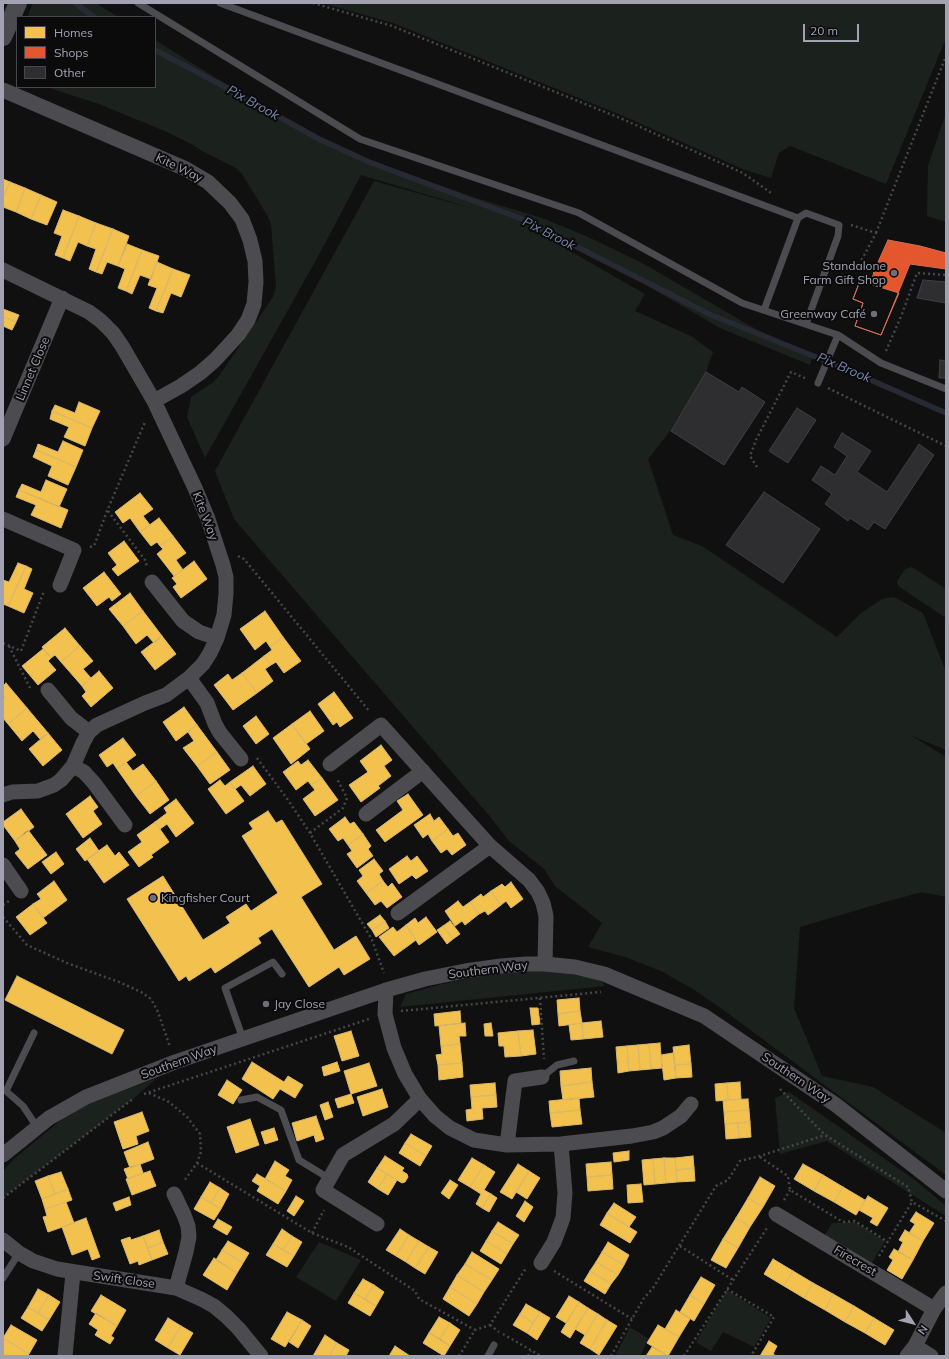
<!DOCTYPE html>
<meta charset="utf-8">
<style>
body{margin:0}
#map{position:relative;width:949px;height:1359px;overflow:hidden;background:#101011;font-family:Mulish,sans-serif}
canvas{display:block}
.frame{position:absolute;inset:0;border:4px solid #a2a2b2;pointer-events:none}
.legend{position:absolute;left:16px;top:16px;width:140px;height:72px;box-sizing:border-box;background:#0b0b0c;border:1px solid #47474e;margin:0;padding:5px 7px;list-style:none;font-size:12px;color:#a2a2b2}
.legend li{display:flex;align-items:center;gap:8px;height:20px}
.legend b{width:20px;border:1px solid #47474e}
.north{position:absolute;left:893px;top:1303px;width:40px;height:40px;-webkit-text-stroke:3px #0b0b0c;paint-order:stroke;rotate:126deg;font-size:11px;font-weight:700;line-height:16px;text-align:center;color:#a2a2b2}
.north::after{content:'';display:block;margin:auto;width:14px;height:18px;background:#a2a2b2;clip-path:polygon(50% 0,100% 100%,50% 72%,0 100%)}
.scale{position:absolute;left:803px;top:24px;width:56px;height:18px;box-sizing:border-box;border:2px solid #a2a2b2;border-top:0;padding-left:5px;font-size:12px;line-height:14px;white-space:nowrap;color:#a2a2b2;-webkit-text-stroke:3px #0b0b0c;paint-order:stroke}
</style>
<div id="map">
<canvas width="949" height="1359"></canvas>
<div class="frame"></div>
<ul class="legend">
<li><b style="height:11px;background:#f2c14e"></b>Homes</li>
<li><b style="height:11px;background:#e4572e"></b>Shops</li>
<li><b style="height:11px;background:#2e2e30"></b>Other</li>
</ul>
<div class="north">N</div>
<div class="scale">20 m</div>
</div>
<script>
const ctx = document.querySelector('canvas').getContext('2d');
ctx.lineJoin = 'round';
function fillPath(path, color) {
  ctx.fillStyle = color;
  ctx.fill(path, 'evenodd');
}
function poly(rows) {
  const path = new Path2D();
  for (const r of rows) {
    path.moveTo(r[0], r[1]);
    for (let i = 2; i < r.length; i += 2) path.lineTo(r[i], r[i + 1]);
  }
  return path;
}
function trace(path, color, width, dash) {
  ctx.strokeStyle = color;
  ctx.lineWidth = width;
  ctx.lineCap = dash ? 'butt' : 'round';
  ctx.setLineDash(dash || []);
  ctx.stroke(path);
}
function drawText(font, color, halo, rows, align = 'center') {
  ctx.font = font + ' Mulish,sans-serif';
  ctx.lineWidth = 4;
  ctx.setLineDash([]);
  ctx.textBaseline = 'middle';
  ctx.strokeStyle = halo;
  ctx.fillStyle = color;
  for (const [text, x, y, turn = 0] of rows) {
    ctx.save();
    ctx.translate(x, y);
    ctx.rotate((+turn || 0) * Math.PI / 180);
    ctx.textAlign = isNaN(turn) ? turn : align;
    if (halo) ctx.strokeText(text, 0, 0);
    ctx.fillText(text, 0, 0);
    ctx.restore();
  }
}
fillPath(poly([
 [33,3,96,3,118,17,27,17],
 [322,3,946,3,946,38,886,184,790,146,779,153,771,178,745,170,621,115,393,23],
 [155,40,216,78,325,141,386,166,476,198,542,218,586,236,644,264,754,328,813,355,810,365,720,328,632,277,559,240,535,231,645,294,635,311,691,336,713,352,706,372,671,430,648,459,673,535,702,546,837,637,861,613,882,599,894,597,923,613,946,672,946,750,912,736,946,757,946,897,922,892,878,904,800,927,794,1008,822,1076,873,1087,946,1133,946,1175,722,1009,693,989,661,971,625,957,588,947,602,923,555,886,544,869,509,841,492,819,234,519,215,471,374,181,478,210,361,175,320,253,205,458,187,417,191,397,212,383,219,376,273,297,276,287,271,224,267,215,242,174,236,168,202,151,193,145,167,132,99,104,46,87,155,87],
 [946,113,946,222,927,216,928,166],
 [912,567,946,589,946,618,898,586,897,581,905,569],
 [523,968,553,971,601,980,605,986,400,1007,406,994,442,984],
 [157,1078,134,1098,3,1198,3,1171,14,1159,74,1109],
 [789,1092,915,1180,946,1206,946,1216,827,1141,780,1154,775,1098],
 [855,1222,885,1241,870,1266,823,1238,832,1223],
 [319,1242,361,1260,336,1301,296,1277],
 [727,1290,771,1318,754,1347,723,1332,711,1351,696,1342],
 [630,1327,649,1339,640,1356,615,1356]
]), '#1b211d');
const homes = poly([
 [3,179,10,182,3,197,3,179],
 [10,182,25,188,16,212,3,207,3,197,10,182],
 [25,188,41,195,31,219,16,212,25,188],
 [41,195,57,202,47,225,31,219,41,195],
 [63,210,79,216,63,258,55,255,62,236,54,233,63,210],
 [79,216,96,223,87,246,78,242,70,261,63,258,79,216],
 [96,223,113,229,96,272,89,269,96,249,87,246,96,223],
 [113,229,129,236,118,266,107,262,102,274,96,272,113,229],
 [127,244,142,250,126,291,118,288,125,269,118,266,127,244],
 [142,250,159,256,151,279,140,275,132,294,126,291,142,250],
 [157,262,173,269,156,311,149,308,157,288,148,285,157,262],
 [173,269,190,275,181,297,171,293,163,313,156,311,173,269],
 [3,309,19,315,16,322,3,317,3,309],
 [3,317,16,322,12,330,3,326,3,317],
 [79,402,100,411,92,428,52,411,55,405,75,413,79,402],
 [52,411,92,428,85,446,64,437,69,427,50,419,52,411],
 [63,441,83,450,76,467,36,450,38,444,58,452,63,441],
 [36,450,76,467,68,485,48,476,52,466,33,457,36,450],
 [46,480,67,489,59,507,19,490,22,484,41,492,46,480],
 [19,490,68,510,61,528,31,515,36,505,16,497,19,490],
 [140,493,153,509,143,516,150,525,140,532,130,518,123,523,115,512,140,493],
 [159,518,173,536,160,546,157,542,151,546,140,532,159,518],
 [173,536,186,553,176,560,183,570,174,576,157,554,163,549,160,546,173,536],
 [124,541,139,561,118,576,112,569,117,565,108,553,124,541],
 [194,561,207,579,181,598,173,587,177,584,172,578,194,561],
 [18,563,26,566,8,606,3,604,3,580,9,582,18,563],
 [26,566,32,569,24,589,33,593,24,613,8,606,26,566],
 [104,572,121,594,112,601,109,597,97,606,83,588,104,572],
 [130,593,143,611,123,626,109,609,130,593],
 [143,611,162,636,154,643,147,635,136,644,123,626,143,611],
 [265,611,283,637,270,647,266,641,255,650,240,629,265,611],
 [65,628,80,646,61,662,55,655,51,658,42,647,65,628],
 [162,636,176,654,155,670,141,652,162,636],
 [283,637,301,661,284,673,276,662,271,665,264,656,272,650,270,647,283,637],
 [80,646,93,661,83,669,91,678,82,686,61,662,80,646],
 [43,649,51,658,48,661,56,670,38,685,22,666,43,649],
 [264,656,271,665,265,669,273,681,257,693,242,673,264,656],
 [99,671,113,688,91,707,82,696,86,692,82,686,99,671],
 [242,673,257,693,233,710,214,685,228,674,232,680,242,673],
 [6,683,27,708,8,724,3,718,3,698,5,697,3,695,3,686,6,683],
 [334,692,353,718,340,727,337,722,333,725,318,704,334,692],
 [184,707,197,725,176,741,163,722,184,707],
 [27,708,48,733,40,739,33,731,22,741,8,724,27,708],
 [310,711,324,731,306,744,292,724,310,711],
 [256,716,269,734,256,744,243,726,256,716],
 [292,724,310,749,291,764,273,738,292,724],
 [197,725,217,752,197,766,183,748,194,741,188,732,197,725],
 [48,733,62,750,43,766,29,749,48,733],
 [123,738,136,755,117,769,113,763,107,767,99,755,123,738],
 [381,745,392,760,384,766,391,776,378,786,380,788,361,802,349,785,368,772,360,761,381,745],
 [217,752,230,770,210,784,197,766,217,752],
 [308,760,322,778,311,785,308,781,296,790,283,772,298,761,301,765,308,760],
 [126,762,133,771,143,764,156,781,136,796,117,769,126,762],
 [253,766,266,784,250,796,241,785,235,789,230,782,253,766],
 [322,778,338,800,315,816,303,799,315,790,311,785,322,778],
 [220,780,225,786,230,782,244,801,226,814,208,789,220,780],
 [156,781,169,800,150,814,136,796,156,781],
 [408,794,423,815,385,842,376,830,403,810,397,801,408,794],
 [90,796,98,807,93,811,102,824,83,838,66,814,90,796],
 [176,799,194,823,176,837,167,824,160,829,155,822,167,813,164,808,176,799],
 [21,809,34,827,15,841,3,825,3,822,21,809],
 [268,811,276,823,282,820,322,884,301,897,334,950,356,936,370,959,344,975,339,967,309,987,272,929,258,938,261,943,215,973,211,967,189,981,186,976,179,981,127,899,163,876,203,940,230,923,226,917,246,904,251,911,278,893,242,836,253,829,249,823,268,811],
 [430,814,434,821,439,817,448,829,432,841,428,834,423,838,414,825,430,814],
 [345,817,350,824,354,822,363,834,348,845,343,838,338,841,329,829,345,817],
 [155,822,169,842,151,855,153,857,139,867,128,852,142,842,137,835,155,822],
 [448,829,453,836,458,833,466,845,452,855,447,849,441,853,432,841,448,829],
 [28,830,47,855,28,869,15,853,20,849,15,841,28,830],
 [363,834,371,846,368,849,373,856,357,868,347,854,352,851,348,845,363,834],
 [90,838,99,851,85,861,76,849,90,838],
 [107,845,115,856,119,852,129,865,104,883,87,859,107,845],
 [56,852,64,864,51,874,42,862,56,852],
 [407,856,411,861,417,856,428,871,416,879,412,875,399,884,389,869,407,856],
 [374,859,383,871,379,874,383,881,366,893,357,881,363,876,359,870,374,859],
 [54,881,67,900,43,918,33,904,41,899,37,894,54,881],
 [383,881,388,887,392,883,402,897,387,908,381,901,375,905,366,893,383,881],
 [511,882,523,899,511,908,506,901,501,905,491,891,502,884,505,887,511,882],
 [491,891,501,905,488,915,485,911,479,914,470,902,481,894,483,897,491,891],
 [458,901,463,907,470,902,479,914,465,925,462,921,455,926,445,911,458,901],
 [33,904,47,923,30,935,16,917,33,904],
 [380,915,385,921,372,930,367,924,380,915],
 [426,917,437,932,419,945,406,925,415,918,418,923,426,917],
 [385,921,389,928,376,937,372,930,385,921],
 [450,921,460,934,453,939,443,926,450,921],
 [406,925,416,940,394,956,379,937,393,927,397,932,406,925],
 [443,926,453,939,447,944,437,930,443,926],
 [17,976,124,1030,112,1054,5,1000,17,976],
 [579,998,580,1011,558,1014,557,1000,579,998],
 [530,1008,538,1008,540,1024,532,1025,530,1008],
 [460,1011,461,1023,435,1026,434,1014,460,1011],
 [580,1011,582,1023,559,1026,558,1014,580,1011],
 [601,1021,603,1037,583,1039,582,1023,601,1021],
 [465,1023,466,1036,459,1036,460,1044,441,1046,439,1026,465,1023],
 [491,1023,493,1036,485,1036,484,1024,491,1023],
 [582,1023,583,1039,571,1040,569,1025,582,1023],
 [533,1030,536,1054,521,1056,518,1031,533,1030],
 [351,1031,359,1056,342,1061,334,1036,351,1031],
 [518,1031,521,1056,505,1057,504,1046,499,1046,498,1033,518,1031],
 [660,1043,662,1068,651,1069,649,1044,660,1043],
 [460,1044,462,1063,438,1065,436,1055,442,1054,441,1046,460,1044],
 [649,1044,651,1069,640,1070,638,1045,649,1044],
 [638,1045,640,1070,629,1071,627,1046,638,1045],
 [689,1045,691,1064,675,1065,673,1047,689,1045],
 [627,1046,629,1071,618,1073,616,1047,627,1046],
 [673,1053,676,1078,664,1080,661,1055,673,1053],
 [252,1062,284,1082,288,1076,303,1085,295,1098,280,1089,273,1099,242,1079,252,1062],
 [337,1062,340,1071,324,1076,322,1067,337,1062],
 [369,1063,377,1086,351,1094,344,1071,369,1063],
 [462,1063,463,1077,439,1080,438,1065,462,1063],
 [691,1064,692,1077,676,1078,675,1065,691,1064],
 [591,1068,592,1082,561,1086,560,1071,591,1068],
 [227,1080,242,1090,233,1104,218,1095,227,1080],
 [592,1082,594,1097,563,1100,561,1086,592,1082],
 [740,1082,741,1099,728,1100,727,1083,740,1082],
 [495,1083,496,1095,471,1097,470,1085,495,1083],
 [727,1083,728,1100,716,1101,715,1084,727,1083],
 [382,1089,388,1107,363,1116,357,1097,382,1089],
 [351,1094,354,1103,338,1108,335,1099,351,1094],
 [496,1095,497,1107,482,1108,483,1119,467,1121,466,1110,472,1109,471,1097,496,1095],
 [579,1098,580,1110,550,1113,549,1101,579,1098],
 [748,1099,749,1110,724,1112,723,1100,748,1099],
 [328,1102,333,1117,325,1120,320,1105,328,1102],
 [580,1110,582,1124,552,1127,550,1113,580,1110],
 [749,1110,750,1122,725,1124,724,1112,749,1110],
 [142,1112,149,1131,136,1136,138,1144,123,1149,114,1122,142,1112],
 [316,1116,324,1139,316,1142,314,1135,297,1141,292,1123,316,1116],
 [250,1119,259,1145,236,1153,227,1127,250,1119],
 [750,1122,751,1137,739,1138,738,1123,750,1122],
 [738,1123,739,1138,726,1139,725,1124,738,1123],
 [274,1128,278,1140,265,1144,261,1132,274,1128],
 [411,1134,432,1146,426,1156,405,1143,411,1134],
 [148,1142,154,1159,130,1168,124,1152,148,1142],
 [405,1143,426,1156,420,1166,399,1153,405,1143],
 [629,1151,629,1160,614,1162,613,1153,629,1151],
 [385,1156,404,1168,402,1171,407,1174,408,1177,405,1182,402,1183,377,1168,385,1156],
 [693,1156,694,1168,676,1170,675,1158,693,1156],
 [472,1158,484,1165,470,1187,458,1180,472,1158],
 [664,1158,666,1183,655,1184,653,1159,664,1158],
 [664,1158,675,1158,677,1182,666,1183,664,1158],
 [653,1159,655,1184,644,1185,642,1160,653,1159],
 [275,1161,289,1170,285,1176,292,1180,286,1191,265,1179,275,1161],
 [611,1162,612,1175,587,1177,586,1164,611,1162],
 [140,1164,143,1173,128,1179,124,1169,140,1164],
 [518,1164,529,1171,512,1199,500,1192,518,1164],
 [803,1164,823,1175,814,1191,794,1179,803,1164],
 [484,1165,495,1172,484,1190,491,1194,482,1208,476,1204,481,1194,470,1187,484,1165],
 [377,1168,387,1174,378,1189,368,1182,377,1168],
 [694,1168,695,1181,677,1182,676,1170,694,1168],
 [150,1171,156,1186,132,1195,126,1179,150,1171],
 [529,1171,540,1178,527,1199,516,1192,529,1171],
 [61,1172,68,1189,55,1194,48,1176,61,1172],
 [257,1174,286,1191,278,1204,257,1191,260,1186,252,1181,257,1174],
 [387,1174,397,1180,388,1195,378,1189,387,1174],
 [612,1175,613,1189,588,1191,587,1177,612,1175],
 [823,1175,843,1187,834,1202,814,1191,823,1175],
 [48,1176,55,1194,42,1199,35,1181,48,1176],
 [760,1177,775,1186,763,1207,748,1198,760,1177],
 [450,1180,458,1185,449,1199,441,1193,450,1180],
 [210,1182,220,1188,211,1203,201,1197,210,1182],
 [641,1184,643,1202,628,1203,627,1185,641,1184],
 [843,1187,865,1200,856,1215,834,1202,843,1187],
 [220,1188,229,1194,221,1209,211,1203,220,1188],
 [68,1189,72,1200,45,1209,42,1199,68,1189],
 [491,1194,497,1198,489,1212,482,1208,491,1194],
 [296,1196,304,1201,294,1216,287,1211,296,1196],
 [868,1196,888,1208,877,1226,870,1222,873,1218,859,1210,868,1196],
 [129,1197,131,1205,116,1211,113,1203,129,1197],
 [201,1197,221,1209,214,1220,194,1209,201,1197],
 [748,1198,763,1207,750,1227,736,1218,748,1198],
 [525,1201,533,1207,524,1222,516,1216,525,1201],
 [66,1202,74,1223,48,1232,43,1217,47,1216,45,1209,66,1202],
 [614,1203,636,1217,629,1227,607,1213,614,1203],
 [916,1212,934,1223,923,1241,909,1233,915,1224,910,1221,916,1212],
 [607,1213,637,1232,630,1243,600,1225,607,1213],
 [86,1218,100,1257,92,1260,88,1249,72,1255,62,1227,86,1218],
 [736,1218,750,1227,738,1248,723,1239,736,1218],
 [218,1219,232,1227,227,1235,213,1227,218,1219],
 [498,1222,519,1235,513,1244,492,1231,498,1222],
 [282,1229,292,1236,283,1250,273,1244,282,1229],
 [400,1229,409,1235,396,1256,386,1250,400,1229],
 [159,1230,163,1242,148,1248,143,1236,159,1230],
 [905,1230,923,1241,913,1260,898,1252,903,1242,899,1240,905,1230],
 [492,1231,513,1244,507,1254,486,1241,492,1231],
 [409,1235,419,1241,406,1262,396,1256,409,1235],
 [143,1236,152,1260,139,1265,138,1261,130,1264,121,1240,130,1237,131,1240,143,1236],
 [292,1236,302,1242,294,1256,283,1250,292,1236],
 [723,1239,738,1248,726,1268,711,1260,723,1239],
 [228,1241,249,1253,243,1263,222,1250,228,1241],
 [419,1241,429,1247,415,1268,406,1262,419,1241],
 [486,1241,507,1254,501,1264,480,1251,486,1241],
 [163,1242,168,1254,152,1260,148,1248,163,1242],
 [608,1242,629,1255,624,1265,602,1252,608,1242],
 [273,1244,294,1256,287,1267,266,1255,273,1244],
 [429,1247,438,1252,425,1274,415,1268,429,1247],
 [894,1249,913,1260,902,1279,887,1270,893,1260,889,1257,894,1249],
 [222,1250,243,1263,237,1273,216,1260,222,1250],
 [472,1252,499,1269,492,1280,465,1264,472,1252],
 [602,1252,624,1265,618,1275,596,1262,602,1252],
 [214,1258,237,1273,227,1290,203,1275,214,1258],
 [773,1259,793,1271,784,1286,764,1274,773,1259],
 [596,1262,618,1275,611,1284,590,1271,596,1262],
 [465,1264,492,1280,484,1292,457,1275,465,1264],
 [590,1271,611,1284,605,1294,584,1281,590,1271],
 [793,1271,813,1283,804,1298,784,1286,793,1271],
 [457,1275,484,1292,477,1304,450,1287,457,1275],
 [701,1277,715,1285,704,1304,690,1295,701,1277],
 [363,1279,374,1285,365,1299,354,1293,363,1279],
 [813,1283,833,1294,825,1310,804,1298,813,1283],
 [374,1285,384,1292,376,1306,365,1299,374,1285],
 [450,1287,477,1304,469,1316,443,1299,450,1287],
 [38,1289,49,1295,38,1313,28,1307,38,1289],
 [354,1293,376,1306,370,1316,348,1303,354,1293],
 [833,1294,854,1306,845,1322,825,1310,833,1294],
 [49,1295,60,1302,49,1320,38,1313,49,1295],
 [101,1295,126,1310,117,1326,91,1311,101,1295],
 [690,1295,704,1304,694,1321,680,1312,690,1295],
 [569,1296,579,1302,566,1323,556,1317,569,1296],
 [579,1302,588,1308,570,1338,561,1332,579,1302],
 [526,1304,540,1312,533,1323,520,1314,526,1304],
 [854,1306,874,1318,865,1333,845,1322,854,1306],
 [28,1307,49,1320,42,1331,21,1318,28,1307],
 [588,1308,598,1314,585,1335,575,1329,588,1308],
 [676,1310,690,1319,679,1337,665,1329,676,1310],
 [287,1312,302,1320,285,1347,271,1339,287,1312],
 [540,1312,550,1318,537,1340,527,1333,540,1312],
 [96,1313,117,1326,111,1336,114,1338,110,1344,95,1335,98,1330,89,1324,96,1313],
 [520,1314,533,1323,527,1333,513,1325,520,1314],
 [598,1314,607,1320,590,1349,580,1343,598,1314],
 [439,1317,450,1323,440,1339,429,1333,439,1317],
 [168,1318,181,1326,168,1348,155,1340,168,1318],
 [874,1318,894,1330,885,1345,865,1333,874,1318],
 [302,1320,311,1326,298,1348,289,1342,302,1320],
 [607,1320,617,1326,599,1355,590,1349,607,1320],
 [450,1323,460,1330,450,1346,440,1339,450,1323],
 [11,1325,37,1340,29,1354,3,1338,11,1325],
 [658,1325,679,1337,668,1356,647,1343,658,1325],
 [181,1326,193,1333,180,1355,168,1348,181,1326],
 [429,1333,450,1346,444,1356,423,1343,429,1333],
 [325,1335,337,1343,329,1356,313,1356,325,1335],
 [3,1338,29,1354,27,1356,3,1356,3,1338],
 [769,1341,777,1346,773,1354,776,1356,760,1356,769,1341],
 [337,1343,349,1350,346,1356,329,1356,337,1343],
 [395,1346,410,1356,389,1356,395,1346],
 [652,1347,666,1355,665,1356,646,1356,652,1347]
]);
fillPath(homes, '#f2c14e');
trace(homes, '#dab86c', 1);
const shops = poly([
 [888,240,920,246,946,253,946,269,910,264,881,335,855,326,863,303,853,299,860,281,871,284,874,271,888,240],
 [860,281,899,293,881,335,855,326,863,303,853,299,860,281]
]);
fillPath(shops, '#e4572e');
trace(shops, '#d06e56', 1);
trace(poly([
 [75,3,94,17],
 [155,50,229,89,319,139,369,162,522,219,711,315,841,367,946,413]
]), '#272a33', 5.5);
const building = poly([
 [923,280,946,282,946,303,917,298,923,280],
 [940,360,946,361,946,378,939,378,940,360],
 [706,372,739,392,742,387,765,402,724,465,671,431,706,372],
 [797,408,816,420,788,463,769,451,797,408],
 [842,433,871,451,857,472,887,492,919,444,934,455,885,529,874,522,868,530,850,518,848,521,825,504,832,494,812,480,821,466,835,475,847,456,834,447,842,433],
 [764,492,820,529,783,583,726,545,764,492]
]);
fillPath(building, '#2e2e30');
trace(building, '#404044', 1);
trace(poly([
 [313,3,392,26,620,118,743,173,771,193],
 [851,225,876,233,859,265,874,271],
 [876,233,946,56],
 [886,351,902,314,917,273,946,275],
 [828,388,946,446],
 [757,467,750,456,756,440,791,372,807,379],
 [108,511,145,560,147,567],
 [90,547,94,546,107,511,145,422],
 [238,556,244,559,370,712],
 [3,643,21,651,44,591],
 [9,646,31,690],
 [257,758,288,800,310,833,372,940,384,973],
 [310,833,343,808,347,798,337,779],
 [3,905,9,901],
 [3,917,27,945,67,963,119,982,141,992,151,999,158,1012,170,1047],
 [540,998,544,1059],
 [401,1011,601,992],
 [780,1089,825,1135,908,1187,912,1202,946,1221],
 [149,1093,169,1102,187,1117,200,1134,201,1152,197,1163,184,1181],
 [144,1094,369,1019],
 [760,1157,788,1176,790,1190,843,1222,855,1221,888,1242],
 [197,1163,312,1233,348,1247,415,1291,419,1299,475,1330],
 [3,1198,134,1098],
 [784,1200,790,1190],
 [312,1233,324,1210],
 [680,1246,733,1280],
 [879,1256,912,1202],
 [554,1271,632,1319],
 [727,1289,774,1317,751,1356],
 [490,1325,499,1332],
 [503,1334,541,1356],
 [459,1356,475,1330,490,1325,526,1268],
 [528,1356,531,1351],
 [611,1356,644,1298,653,1288,716,1186,728,1180,740,1161,760,1156,825,1135],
 [684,1356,767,1228]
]), '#46464b', 2.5, [2, 3]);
trace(poly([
 [138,3,360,139,579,213,742,303,838,335,881,363,946,389],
 [220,3,798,218],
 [764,310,798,218,806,213,839,225,838,236,806,324],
 [818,383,838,335],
 [34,1033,6,1091,23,1106,37,1127],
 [243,1039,225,988,273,962,282,974],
 [542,1077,557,1065,574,1061],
 [241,1100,257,1097,281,1110,299,1160,330,1179],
 [3,1278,19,1253],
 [488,1356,494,1345]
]), '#4b4b50', 7);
trace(poly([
 [3,90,186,169,208,182,230,203,242,219,250,240,255,261,256,282,254,304,248,320,238,335,215,360,200,373,181,386,154,401],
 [3,270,89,312,101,321,113,333,122,346,154,401,195,488,208,519,223,565,226,577,226,594,224,615,217,638,210,653,203,664,189,678,166,695,145,703,97,725,89,732,83,743,73,766,61,780,54,785,38,791,12,792,3,795],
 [3,439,62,298],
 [3,519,74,550,60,585],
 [152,582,183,621,199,632,217,638],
 [189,678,207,703,215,724,220,733,241,759],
 [48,690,71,718,89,732],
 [330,764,381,725,490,846,529,880,538,892,543,903,546,916,545,964],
 [73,766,84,772,94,783,125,825],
 [366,814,423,771],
 [3,865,21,891],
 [398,913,490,846],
 [386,990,385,1014,394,1048,405,1074,420,1099,435,1116,450,1128,474,1140,507,1145,561,1144,632,1136,653,1132,663,1128,681,1116,691,1104],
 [507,1145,515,1081,542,1077],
 [3,1155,49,1118,86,1097,175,1062,386,990,425,979,465,971,501,966,526,964,545,964,575,967,604,974,704,1016,836,1105,946,1191],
 [174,1194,184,1215,188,1226,189,1237,186,1252,176,1288],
 [776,1214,934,1309],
 [377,1224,323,1190,343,1155,394,1124,420,1099],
 [3,1240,19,1253,33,1261,57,1269,176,1288,201,1299,214,1306,226,1316,239,1329,261,1356],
 [541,1263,554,1242,563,1218,565,1193,561,1144],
 [915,1346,931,1356],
 [65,1356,73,1273],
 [907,1356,915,1346,934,1309,946,1293]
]), '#4b4b50', 15);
trace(poly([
 [3,37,18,3]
]), '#4b4b50', 18);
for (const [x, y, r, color] of [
 [894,273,4,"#6f6f7a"],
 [874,314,4,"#6f6f7a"],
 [153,898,4,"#6f6f7a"],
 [266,1004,4,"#6f6f7a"]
]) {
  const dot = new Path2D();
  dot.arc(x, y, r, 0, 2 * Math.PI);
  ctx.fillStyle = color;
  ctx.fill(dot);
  trace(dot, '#0b0b0c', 1.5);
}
drawText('12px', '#a2a2b2', '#0b0b0c', [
 ["Kite Way",179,168,26],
 ["Linnet Close",33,369,-67],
 ["Kite Way",205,516,69],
 ["Southern Way",488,970,-7],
 ["Southern Way",179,1062,-20],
 ["Southern Way",796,1078,34],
 ["Firecrest",855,1261,31],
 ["Swift Close",124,1280,8]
]);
drawText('12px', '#a2a2b2', '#0b0b0c', [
 ["Standalone",886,266],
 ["Farm Gift Shop",886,280],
 ["Greenway Café",866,314],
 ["Kingfisher Court",161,898,"left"],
 ["Jay Close",274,1004,"left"]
], 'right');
drawText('italic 13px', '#7987ad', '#0b0b0c', [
 ["Pix Brook",253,103,29],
 ["Pix Brook",549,234,27],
 ["Pix Brook",844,368,23]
]);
</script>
